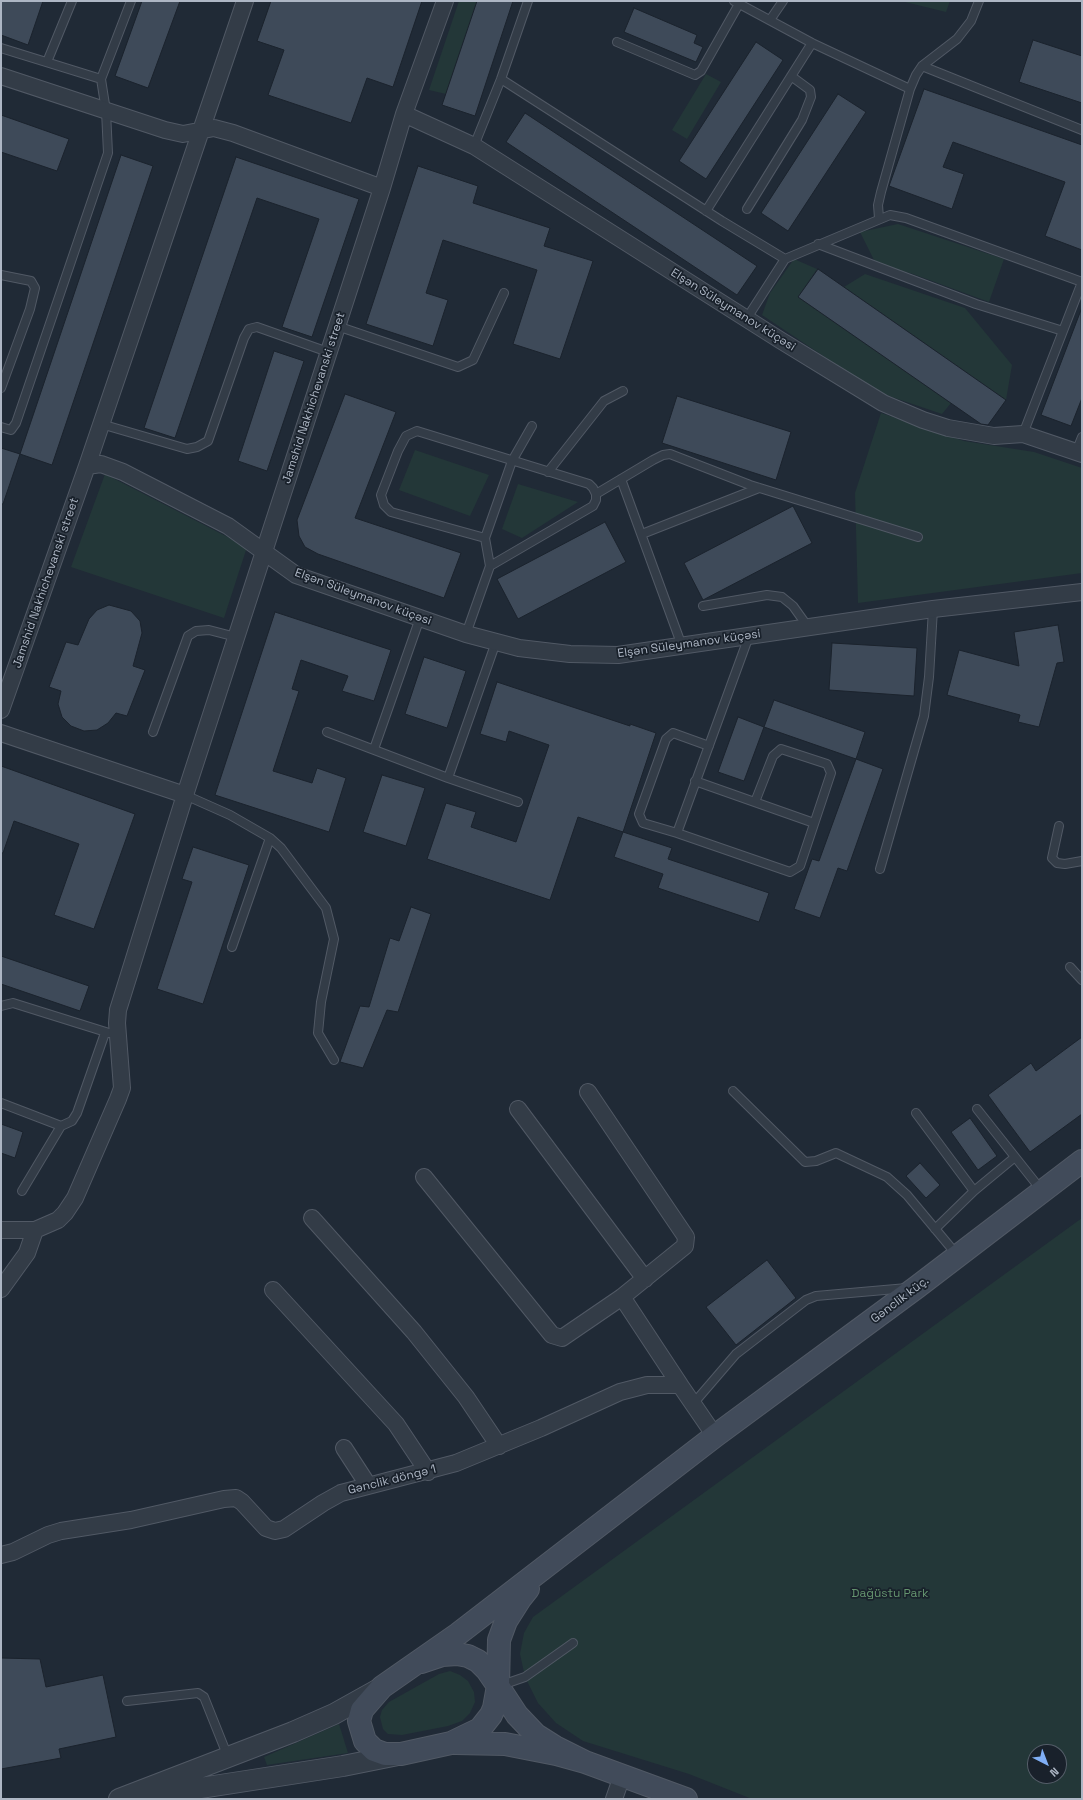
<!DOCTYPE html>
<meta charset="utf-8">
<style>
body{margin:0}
#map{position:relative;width:1083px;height:1800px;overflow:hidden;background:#202a36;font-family:"Space Grotesk",sans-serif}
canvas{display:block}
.frame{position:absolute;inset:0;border:2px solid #adb6c4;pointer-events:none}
.north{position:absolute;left:1027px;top:1744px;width:40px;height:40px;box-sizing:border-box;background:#19212b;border:1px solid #545d68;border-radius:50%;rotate:138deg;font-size:11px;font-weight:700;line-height:16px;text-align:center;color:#adb6c4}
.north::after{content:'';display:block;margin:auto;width:14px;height:18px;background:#80aff6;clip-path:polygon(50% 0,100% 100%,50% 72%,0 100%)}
</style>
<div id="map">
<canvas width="1083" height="1800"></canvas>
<div class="frame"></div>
<div class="north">N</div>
</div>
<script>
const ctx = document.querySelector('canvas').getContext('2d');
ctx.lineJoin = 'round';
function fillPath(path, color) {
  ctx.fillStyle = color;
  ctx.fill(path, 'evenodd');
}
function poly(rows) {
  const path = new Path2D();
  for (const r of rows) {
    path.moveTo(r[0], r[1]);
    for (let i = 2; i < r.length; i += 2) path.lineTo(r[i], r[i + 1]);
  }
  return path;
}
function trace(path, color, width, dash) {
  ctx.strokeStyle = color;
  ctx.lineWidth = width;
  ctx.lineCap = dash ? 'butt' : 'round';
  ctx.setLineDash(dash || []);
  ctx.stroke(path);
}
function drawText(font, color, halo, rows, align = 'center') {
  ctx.font = font + ' "Space Grotesk",sans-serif';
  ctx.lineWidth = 3.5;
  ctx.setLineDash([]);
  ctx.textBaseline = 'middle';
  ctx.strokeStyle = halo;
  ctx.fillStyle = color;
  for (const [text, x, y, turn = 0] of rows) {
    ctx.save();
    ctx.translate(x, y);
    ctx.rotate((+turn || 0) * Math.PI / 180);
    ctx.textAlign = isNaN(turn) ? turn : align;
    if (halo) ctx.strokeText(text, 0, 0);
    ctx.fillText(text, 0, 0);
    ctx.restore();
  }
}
fillPath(poly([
 [459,1,477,1,446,94,429,90],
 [901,1,950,1,946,12],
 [706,74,721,82,687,139,672,130],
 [898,224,1004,259,989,302,913,274,876,264,860,232],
 [794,259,817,269,798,297,951,403,942,414,877,392,762,315,770,293],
 [865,274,965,308,1012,365,1006,400,844,287],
 [881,413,964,441,1034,452,1082,468,1082,573,858,603,855,493],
 [415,450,489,475,470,516,399,490],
 [105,474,247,547,224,618,71,567],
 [518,484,578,502,522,538,502,529],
 [1082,1218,1082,1799,752,1799,689,1774,583,1741,556,1723,538,1703,525,1677,520,1654,524,1633,533,1617],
 [1035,1752,1059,1752,1059,1776,1035,1776],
 [450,1671,460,1675,468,1681,474,1692,475,1702,470,1713,462,1721,448,1726,402,1735,388,1734,383,1729,380,1717,382,1710,389,1702,439,1674],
 [339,1724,348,1753,267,1765,264,1757]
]), '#233738');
const building = poly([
 [1,1,43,1,28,45,1,35,1,1],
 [142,1,180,1,148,88,115,76,142,1],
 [271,1,422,1,393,87,367,78,351,123,268,95,284,50,257,41,271,1],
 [477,1,513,1,475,116,442,105,477,1],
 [634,8,697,35,694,43,703,47,696,62,624,32,634,8],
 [1033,40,1082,56,1082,103,1019,82,1033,40],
 [756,42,783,60,706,179,679,161,756,42],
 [924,89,1082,145,1082,250,1045,236,1065,182,953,142,943,167,964,174,952,209,889,186,924,89],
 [838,94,866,112,788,231,761,213,838,94],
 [525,113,757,266,737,295,506,142,525,113],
 [1,115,69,139,57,171,1,152,1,115],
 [121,155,153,166,52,465,20,454,121,155],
 [236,157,359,199,312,337,282,327,319,219,257,198,175,438,144,428,236,157],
 [418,166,478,186,473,203,550,228,544,246,593,261,560,359,513,344,537,270,443,240,426,293,448,300,433,346,366,324,418,166],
 [818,269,1006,400,988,425,981,424,798,297,818,269],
 [1081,310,1082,398,1071,426,1041,415,1081,310],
 [274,351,304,361,267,471,238,461,274,351],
 [345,394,396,412,355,518,461,553,444,598,318,554,305,547,299,536,297,520,345,394],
 [677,396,791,432,776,480,662,443,677,396],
 [1,448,20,454,3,504,1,504,1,448],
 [793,506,812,543,703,600,684,563,793,506],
 [605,522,626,562,518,619,497,579,605,522],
 [109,605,131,611,140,621,142,633,133,666,145,670,127,716,116,713,108,723,97,730,84,731,71,726,62,717,58,704,61,691,49,687,66,642,78,645,89,619,97,610,109,605],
 [275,612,391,650,374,701,342,691,348,676,301,660,292,689,299,691,273,771,312,783,317,768,346,778,329,832,215,795,275,612],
 [1058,625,1064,662,1057,663,1039,727,1018,722,1020,715,947,695,959,650,1019,666,1014,632,1058,625],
 [832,643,917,648,914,696,829,690,832,643],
 [424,657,466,671,447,728,405,714,424,657],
 [497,682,630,726,630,724,656,733,623,832,578,817,550,900,427,859,446,803,476,812,471,827,516,842,549,745,509,731,506,742,480,734,497,682],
 [774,700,865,732,856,759,764,727,774,700],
 [738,717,764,727,744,781,718,772,738,717],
 [856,759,883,769,847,871,838,868,820,918,794,909,812,859,819,861,856,759],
 [1,766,135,814,94,929,54,915,79,844,14,821,3,853,1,853,1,766],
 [382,775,425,788,406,846,363,832,382,775],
 [623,832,672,848,668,859,769,893,759,922,658,888,663,874,614,857,623,832],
 [193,847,249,865,203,1004,157,989,192,882,182,879,193,847],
 [411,907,431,914,398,1012,387,1010,363,1068,340,1062,360,1006,369,1007,390,938,399,941,411,907],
 [1,956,89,986,80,1011,1,984,1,956],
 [1082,1037,1082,1114,1030,1152,988,1095,1031,1063,1036,1071,1082,1037],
 [970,1118,997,1156,978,1170,951,1132,970,1118],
 [1,1124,23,1132,15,1158,1,1153,1,1124],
 [920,1163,940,1185,926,1198,906,1176,920,1163],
 [767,1260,796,1298,736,1345,706,1307,767,1260],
 [1,1658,40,1659,46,1687,103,1675,116,1737,59,1749,61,1758,1,1769,1,1658]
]);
fillPath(building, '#3e4a59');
trace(building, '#1b232d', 1);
const service = poly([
 [734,1,812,43,910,89],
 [770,20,783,1],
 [617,42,695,75,701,71,739,4],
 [1,48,101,79],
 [47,62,72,1],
 [922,66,1082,130],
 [501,79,722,221,785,259],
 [474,146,501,79,528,1],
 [747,209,802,120,811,97,810,90,791,76],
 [706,211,812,43],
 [879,218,878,205,881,192,910,89,916,75,922,66,957,39,971,21,979,1],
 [818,244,976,304,1063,331],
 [1,275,31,281,35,288,30,309,1,388],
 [747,318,785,259,890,215,906,218,1082,282],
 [337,326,458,367,473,360,504,293],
 [101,424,187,449,197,447,208,441,244,338,249,329,257,327,328,352],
 [1,427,11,430,16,423,108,153,106,111,101,79,131,1],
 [1023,434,1082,282],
 [1076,452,1082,437],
 [548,472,604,401,623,391],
 [621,479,682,646],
 [596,494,653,460,663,455,670,454,750,485,918,537],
 [642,534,759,488],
 [490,566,485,538,512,461,532,426],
 [703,606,767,595,782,597,793,606,808,627],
 [466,634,490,566,593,506,596,500,596,494,593,488,589,484,417,431,406,436,398,451,381,495,384,505,391,512,485,538],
 [749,636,677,833,790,872,800,866,831,773,827,764,781,749,773,756,755,802],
 [153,732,188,636,196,631,209,630,236,637],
 [327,732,448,778,518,802],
 [374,749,420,618],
 [448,778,496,642],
 [695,781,814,823],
 [185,795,230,815,270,838,281,848,326,908,334,939,321,1002,318,1033,334,1060],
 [1059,826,1052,858,1057,863,1065,864,1082,861],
 [677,833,643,823,639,814,666,739,673,733,709,746],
 [880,869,924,716,929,677,933,609],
 [232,947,270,838],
 [1070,967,1082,980],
 [1,1006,13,1003,109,1033],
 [733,1091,805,1162,816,1161,836,1153,887,1177,907,1195,957,1255],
 [1,1103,61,1126],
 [977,1109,1042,1191],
 [916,1113,974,1191],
 [22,1191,61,1126,72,1121,77,1113,105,1033],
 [935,1229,974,1191,1015,1157],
 [693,1404,736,1354,806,1300,816,1296,907,1288],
 [499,1686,525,1677,573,1643],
 [127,1701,198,1693,204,1697,228,1757]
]);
const minor = poly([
 [1,76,165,130,183,134,214,128,233,133,382,188],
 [404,114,474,146,780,340,883,403,923,420,948,428,994,436,1023,434,1082,454],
 [87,466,101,464,123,472,228,526,296,575,466,634,519,648,570,654,618,655,933,609,1082,592],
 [1,710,87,466,245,1],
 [1,733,185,795],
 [518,1109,645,1279],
 [424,1177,552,1335,562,1338,622,1297,685,1246,686,1237,588,1092],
 [312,1218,414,1332,466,1397,499,1446],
 [1,1230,35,1230,58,1220,65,1213,75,1198,118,1099,122,1088,117,1023,118,1010,185,795,382,188,404,114,445,1],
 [1,1289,27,1253,35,1230],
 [273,1290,396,1424,428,1472],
 [622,1297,680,1385],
 [344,1448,368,1485],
 [1,1555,13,1552,48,1535,61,1531,131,1520,224,1499,236,1498,242,1502,266,1528,275,1531,284,1529,323,1503,341,1493,456,1463,541,1428,620,1392,647,1385,680,1385,715,1436],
 [614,1799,622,1776]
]);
const tertiary = poly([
 [149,1796,343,1766,398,1755],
 [119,1799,293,1732,334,1714,377,1690]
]);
const secondary = poly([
 [528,1589,520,1599,506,1621,499,1640,498,1686,517,1715,536,1735,555,1747,585,1762],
 [421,1662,442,1655,457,1654,468,1656,478,1661,487,1670,498,1686,494,1708,491,1715,480,1729,451,1743,401,1754,385,1754,374,1750,365,1741,359,1721,362,1710,382,1687,458,1634,715,1436,917,1287,1082,1161],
 [456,1743,505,1744,556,1754,585,1762,686,1799]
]);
trace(service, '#515965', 10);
trace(minor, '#515965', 18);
trace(tertiary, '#515965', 22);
trace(secondary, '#515965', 24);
trace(service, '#333c47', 8);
trace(minor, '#333c47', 16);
trace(tertiary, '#333c47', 20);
trace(secondary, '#414b5a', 22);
drawText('12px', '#adb6c4', '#19212b', [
 ["Elşən Süleymanov küçəsi",733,310,32],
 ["Jamshid Nakhichevanski street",314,398,-72],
 ["Jamshid Nakhichevanski street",46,583,-71],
 ["Elşən Süleymanov küçəsi",363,597,20],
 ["Elşən Süleymanov küçəsi",689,644,-8],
 ["Gənclik küç.",900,1300,-37],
 ["Gənclik döngə 1",392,1480,-14]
]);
drawText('12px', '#65946f', '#19212b', [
 ["Dağüstu Park",890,1594]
]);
</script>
